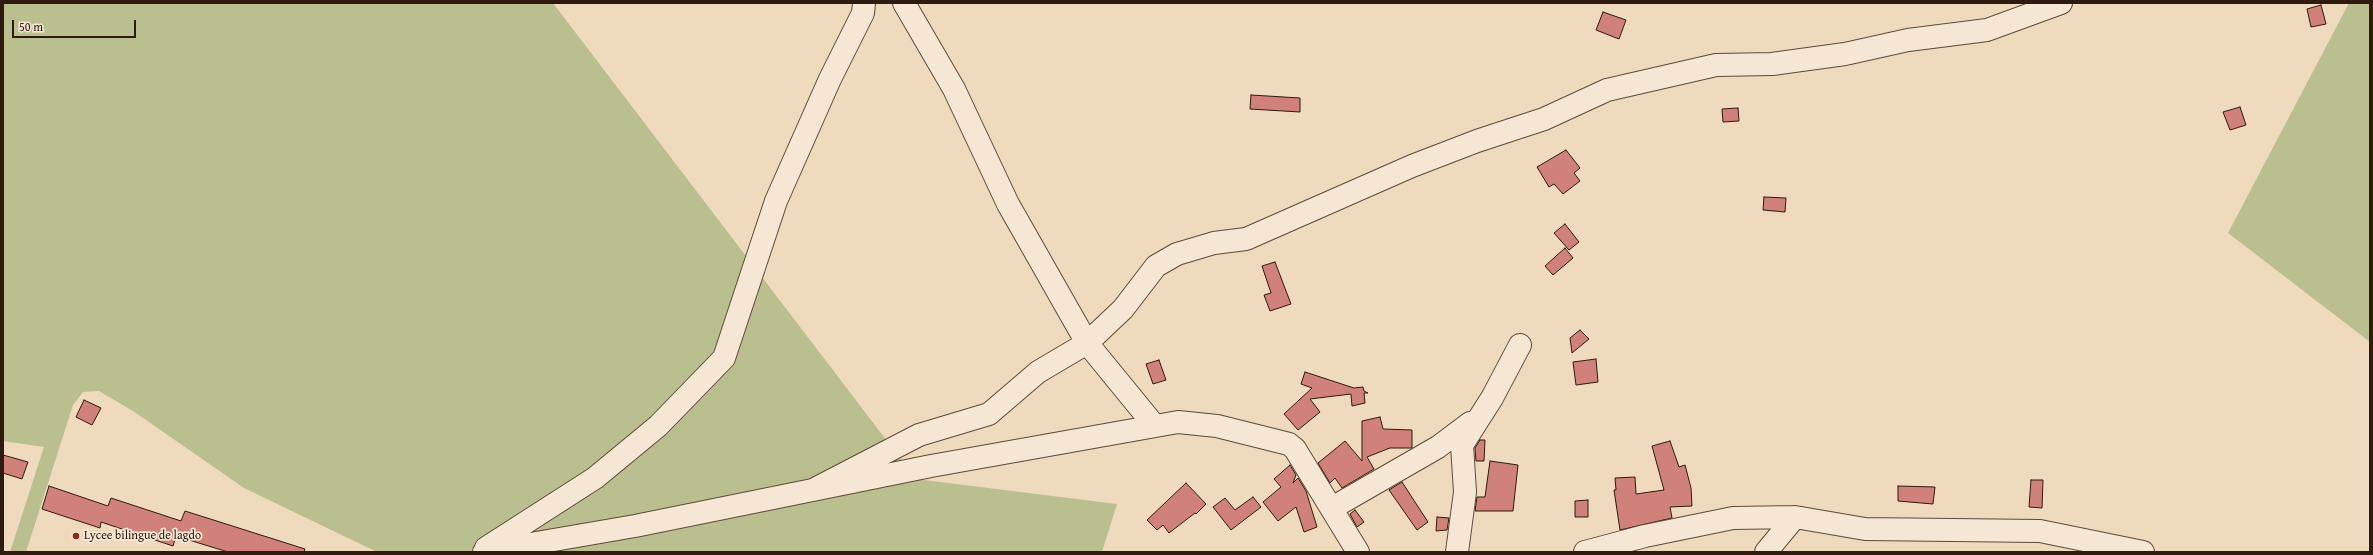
<!DOCTYPE html>
<style>
body{margin:0}
#map{position:relative;width:2373px;height:555px;overflow:hidden;background:#efdabd;font-family:"Gentium Book Plus",serif}
canvas{display:block}
.frame{position:absolute;inset:0;border:4px solid #2e1a0f;pointer-events:none}
.scale{position:absolute;left:12px;top:20px;width:124px;height:18px;box-sizing:border-box;border:2px solid #2e1a0f;border-top:0;padding-left:5px;font-size:12px;line-height:14px;white-space:nowrap;color:#2e1a0f;-webkit-text-stroke:3px #f5e7d4;paint-order:stroke}
</style>
<div id="map">
<canvas width="2373" height="555"></canvas>
<div class="frame"></div>
<div class="scale">50 m</div>
</div>
<script>
const ctx = document.querySelector('canvas').getContext('2d');
ctx.lineJoin = 'round';
function fillPath(path, color) {
  ctx.fillStyle = color;
  ctx.fill(path, 'evenodd');
}
function poly(rows) {
  const path = new Path2D();
  for (const r of rows) {
    path.moveTo(r[0], r[1]);
    for (let i = 2; i < r.length; i += 2) path.lineTo(r[i], r[i + 1]);
  }
  return path;
}
function trace(path, color, width, dash) {
  ctx.strokeStyle = color;
  ctx.lineWidth = width;
  ctx.lineCap = dash ? 'butt' : 'round';
  ctx.setLineDash(dash || []);
  ctx.stroke(path);
}
function drawText(font, color, halo, rows, align = 'center') {
  ctx.font = font + ' "Gentium Book Plus",serif';
  ctx.lineWidth = 3.5;
  ctx.setLineDash([]);
  ctx.textBaseline = 'middle';
  ctx.strokeStyle = halo;
  ctx.fillStyle = color;
  for (const [text, x, y, turn = 0] of rows) {
    ctx.save();
    ctx.translate(x, y);
    ctx.rotate((+turn || 0) * Math.PI / 180);
    ctx.textAlign = isNaN(turn) ? turn : align;
    if (halo) ctx.strokeText(text, 0, 0);
    ctx.fillText(text, 0, 0);
    ctx.restore();
  }
}
fillPath(poly([
 [3,3,553,3,916,479,1117,504,1102,552,377,552,244,488,133,411,99,391,83,392,73,405,26,552,10,552,44,447,3,441],
 [2349,3,2370,3,2370,342,2228,233]
]), '#babf90');
const building = poly([
 [2321,5,2326,24,2311,27,2307,9,2321,5],
 [1603,12,1626,20,1619,39,1596,30,1603,12],
 [1251,95,1300,98,1300,112,1250,109,1251,95],
 [2240,107,2246,125,2230,130,2223,112,2240,107],
 [1738,108,1739,121,1723,122,1722,109,1738,108],
 [1566,150,1580,168,1574,173,1580,181,1563,194,1554,184,1549,187,1537,167,1566,150],
 [1764,197,1786,198,1785,212,1763,210,1764,197],
 [1565,224,1579,242,1569,250,1554,233,1565,224],
 [1565,248,1573,258,1553,275,1545,266,1565,248],
 [1275,262,1291,304,1270,311,1264,295,1271,293,1262,266,1275,262],
 [1580,330,1589,339,1572,353,1570,338,1580,330],
 [1596,359,1598,382,1576,385,1573,362,1596,359],
 [1159,360,1166,380,1153,384,1146,364,1159,360],
 [1305,372,1354,388,1363,387,1364,391,1368,393,1364,393,1365,403,1352,406,1351,394,1310,399,1320,412,1298,430,1284,414,1312,388,1301,384,1305,372],
 [84,400,101,408,92,425,76,417,84,400],
 [1380,417,1383,429,1412,430,1412,448,1390,448,1367,457,1374,469,1342,488,1335,478,1330,483,1318,463,1345,441,1362,461,1362,421,1380,417],
 [1480,440,1485,440,1484,461,1476,461,1475,448,1480,440],
 [1670,441,1679,467,1685,465,1691,488,1692,506,1670,507,1672,518,1620,530,1614,490,1616,490,1615,478,1635,477,1636,494,1664,490,1652,446,1670,441],
 [3,455,28,462,22,479,3,473,3,455],
 [1490,461,1518,465,1513,511,1475,511,1477,497,1485,497,1490,461],
 [1290,465,1296,475,1293,483,1298,478,1306,491,1317,527,1304,532,1296,507,1278,521,1263,502,1281,487,1274,479,1290,465],
 [2031,480,2043,480,2042,508,2029,507,2031,480],
 [1402,482,1428,522,1417,530,1389,490,1402,482],
 [1186,483,1206,504,1196,514,1195,513,1169,533,1163,525,1157,530,1147,520,1186,483],
 [49,486,108,506,111,498,181,521,185,511,305,549,304,552,228,552,176,536,173,546,101,522,100,528,42,509,49,486],
 [1898,486,1935,487,1933,504,1898,501,1898,486],
 [1253,497,1261,507,1231,530,1213,507,1225,498,1235,510,1253,497],
 [1588,500,1588,517,1575,517,1575,501,1588,500],
 [1355,510,1364,522,1357,527,1350,514,1355,510],
 [1437,517,1449,518,1447,530,1436,531,1437,517]
]);
fillPath(building, '#d08179');
trace(building, '#2e1a0f', 1);
const minor = poly([
 [904,3,954,89,1008,204,1087,343,1154,425],
 [813,490,919,435,989,414,1038,372,1087,343,1123,309,1156,266,1177,254,1214,243,1246,239,1412,166,1477,141,1544,119,1607,90,1716,65,1772,64,1845,54,1908,40,1987,30,2061,3],
 [1332,508,1438,447,1470,423],
 [486,548,595,478,658,426,724,358,776,201,830,79,863,13,864,3],
 [484,552,635,526,931,466,1178,422,1217,426,1289,444,1295,449,1358,552],
 [1457,552,1465,492,1462,445,1492,398,1520,345],
 [1585,552,1645,536,1733,518,1795,517,1865,529,2040,531,2143,552],
 [1766,552,1795,517]
]);
trace(minor, '#5e4a3a', 24);
trace(minor, '#f5e7d4', 22);
for (const [x, y, r, color] of [
 [76,536,4,"#8f2418"]
]) {
  const dot = new Path2D();
  dot.arc(x, y, r, 0, 2 * Math.PI);
  ctx.fillStyle = color;
  ctx.fill(dot);
  trace(dot, '#f5e7d4', 1.5);
}
drawText('12px', '#2e1a0f', '#f5e7d4', [
 ["Lycee bilingue de lagdo",84,536]
], 'left');
</script>
